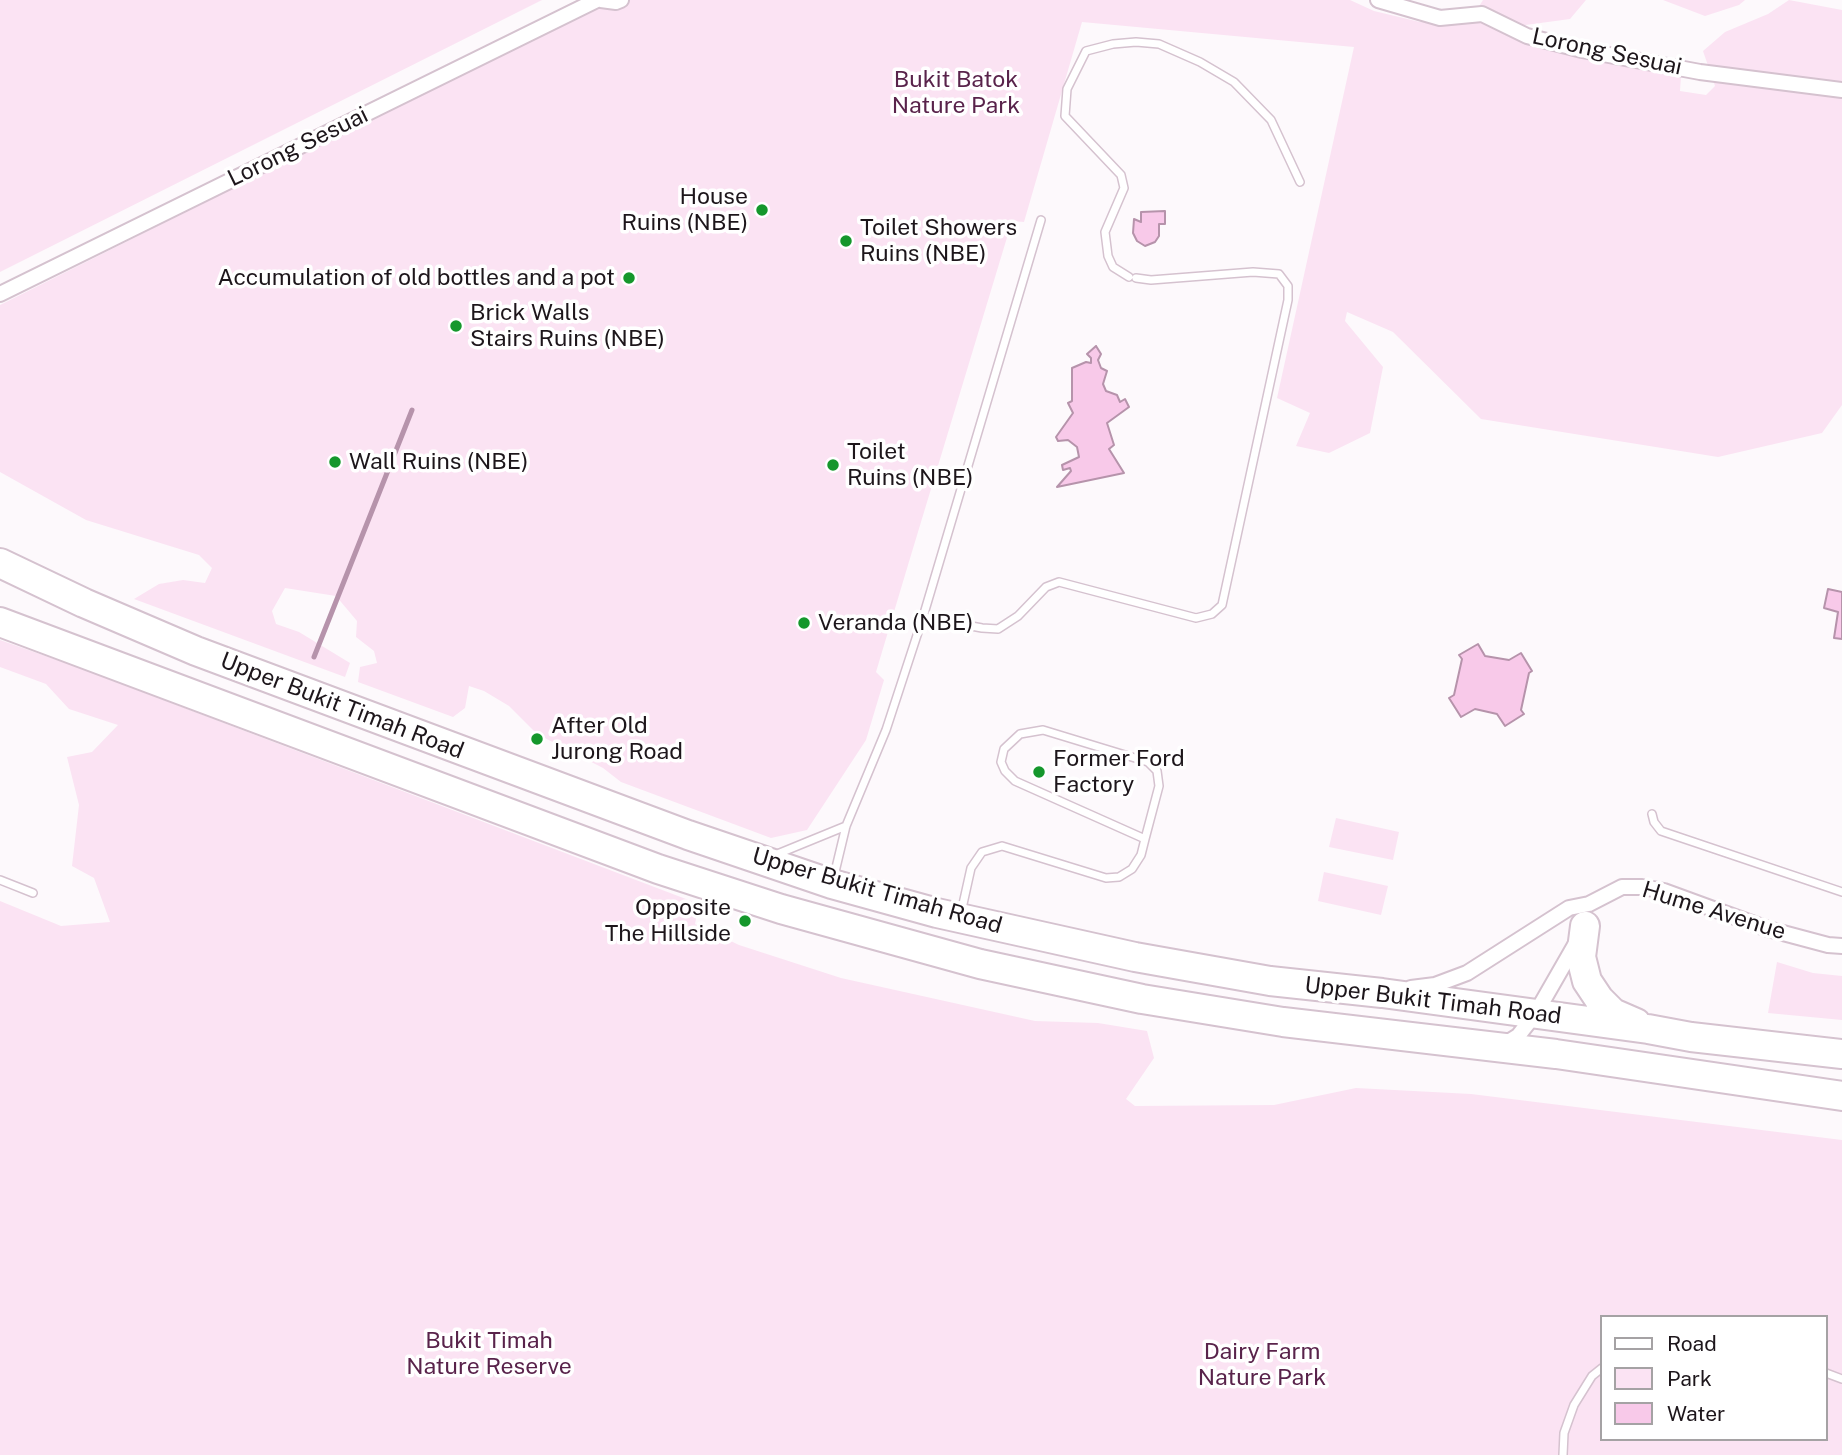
<!DOCTYPE html>
<style>
body{margin:0}
#map{position:relative;width:1842px;height:1455px;overflow:hidden;background:#fdf9fc;font-family:"Public Sans",sans-serif}
canvas{display:block}
.legend{position:absolute;left:1600px;top:1315px;width:228px;height:126px;box-sizing:border-box;background:#fff;border:2px solid #a5a2a4;margin:0;padding:9px 12px;list-style:none;font-size:21px;color:#1d161b}
.legend li{display:flex;align-items:center;gap:14px;height:35px}
.legend b{width:35px;border:2px solid #a5a2a4}
</style>
<div id="map">
<canvas width="1842" height="1455"></canvas>
<ul class="legend">
<li><b style="height:9px;background:#fff"></b>Road</li>
<li><b style="height:19px;background:#fbe3f3"></b>Park</li>
<li><b style="height:19px;background:#f8c9e9"></b>Water</li>
</ul>
</div>
<script>
const ctx = document.querySelector('canvas').getContext('2d');
ctx.lineJoin = 'round';
function fillPath(path, color) {
  ctx.fillStyle = color;
  ctx.fill(path, 'evenodd');
}
function poly(rows) {
  const path = new Path2D();
  for (const r of rows) {
    path.moveTo(r[0], r[1]);
    for (let i = 2; i < r.length; i += 2) path.lineTo(r[i], r[i + 1]);
  }
  return path;
}
function trace(path, color, width, dash) {
  ctx.strokeStyle = color;
  ctx.lineWidth = width;
  ctx.lineCap = dash ? 'butt' : 'round';
  ctx.setLineDash(dash || []);
  ctx.stroke(path);
}
function drawText(font, color, halo, rows, align = 'center') {
  ctx.font = font + ' "Public Sans",sans-serif';
  ctx.lineWidth = 7;
  ctx.setLineDash([]);
  ctx.textBaseline = 'middle';
  ctx.strokeStyle = halo;
  ctx.fillStyle = color;
  for (const [text, x, y, turn = 0] of rows) {
    ctx.save();
    ctx.translate(x, y);
    ctx.rotate((+turn || 0) * Math.PI / 180);
    ctx.textAlign = isNaN(turn) ? turn : align;
    if (halo) ctx.strokeText(text, 0, 0);
    ctx.fillText(text, 0, 0);
    ctx.restore();
  }
}
fillPath(poly([
 [0,0,542,0,0,272],
 [609,0,1350,0,1374,11,1420,22,1451,22,1478,8,1483,0,1586,0,1570,19,1496,29,1548,47,1578,39,1682,61,1680,91,1706,95,1715,86,1703,51,1725,32,1768,14,1789,0,1842,10,1842,405,1822,433,1718,457,1481,419,1393,332,1347,312,1345,321,1383,367,1370,433,1329,453,1296,446,1310,413,1277,398,1354,47,1082,22,1024,222,1012,221,908,565,876,672,884,680,866,740,807,830,771,838,621,782,603,768,537,734,509,706,484,691,469,686,465,708,453,717,358,682,360,667,377,663,374,651,356,637,357,621,336,596,285,588,272,611,276,624,299,632,350,663,345,677,134,599,159,584,183,580,205,583,212,568,199,555,86,520,0,472,0,305],
 [1663,0,1745,0,1739,5,1705,16],
 [0,640,77,667,699,904,695,924,739,945,841,978,1035,1021,1098,1023,1147,1031,1154,1058,1126,1099,1135,1106,1274,1105,1356,1088,1471,1094,1842,1140,1842,1455,0,1455,0,901,61,926,110,922,94,878,72,866,79,805,67,757,92,752,118,725,69,709,46,684,0,667],
 [1602,1317,1826,1317,1826,1439,1602,1439],
 [1336,818,1399,832,1393,860,1329,847],
 [1324,872,1388,886,1381,915,1318,901],
 [1777,962,1813,973,1842,976,1842,1020,1768,1013]
]), '#fbe3f3');
const water = poly([
 [1165,211,1165,224,1159,224,1159,236,1155,242,1145,246,1137,241,1133,233,1134,219,1141,222,1141,212,1165,211],
 [1096,346,1101,354,1098,360,1101,368,1107,371,1103,384,1106,391,1117,395,1120,402,1125,399,1129,407,1107,423,1114,445,1109,449,1124,473,1057,487,1071,471,1070,468,1063,470,1062,465,1079,457,1077,447,1068,440,1058,441,1056,437,1073,413,1068,403,1072,401,1072,368,1086,362,1091,363,1091,358,1087,354,1096,346],
 [1828,589,1842,592,1842,639,1834,638,1838,612,1824,608,1828,589],
 [1478,644,1485,656,1509,660,1521,653,1532,671,1529,673,1521,710,1524,714,1505,726,1497,714,1475,709,1461,717,1449,698,1454,695,1462,659,1459,655,1478,644]
]);
fillPath(water, '#f8c9e9');
trace(water, '#b693ab', 2);
trace(poly([
 [314,657,412,410]
]), '#b693ab', 5);
const lane = poly([
 [1129,277,1113,267,1108,256,1105,232,1124,188,1121,175,1065,116,1067,89,1086,51,1113,44,1136,42,1159,44,1200,62,1234,82,1271,120,1300,182],
 [923,617,982,628,998,629,1018,616,1046,587,1059,582,1196,618,1212,614,1222,605,1288,300,1288,286,1279,274,1253,272,1151,280,1136,278],
 [1652,814,1654,822,1661,831,1842,892],
 [775,855,846,826],
 [834,876,846,826,886,730,923,617,1041,220],
 [0,880,33,893],
 [961,913,971,868,982,852,1002,846,1106,878,1119,877,1132,869,1141,855,1145,839,1159,786,1157,771,1148,762,1043,730,1020,734,1004,749,1001,762,1005,771,1015,781,1145,839],
 [1826,1373,1842,1379],
 [1563,1455,1564,1433,1574,1405,1592,1376,1602,1368]
]);
const street = poly([
 [601,0,616,2,621,0],
 [1378,0,1440,18,1482,14,1527,36,1582,50,1700,72,1842,90],
 [0,294,597,0],
 [1411,988,1435,985,1467,973,1569,908,1589,904,1622,887,1642,887,1664,891,1768,929,1828,945,1842,946],
 [1502,1046,1518,1036,1536,1013,1575,945]
]);
const highway = poly([
 [0,563,84,603,196,651,688,835,832,884,937,913,1135,957,1270,981,1382,993,1648,1029,1691,1037,1842,1054],
 [0,622,658,869,781,909,980,964,1142,999,1283,1022,1556,1054,1842,1096],
 [1585,926,1581,957,1587,981,1599,999,1613,1013,1636,1023]
]);
trace(lane, '#d5c2cf', 10);
trace(street, '#d5c2cf', 18);
trace(highway, '#d5c2cf', 32);
trace(lane, '#fff', 7);
trace(street, '#fff', 14);
trace(highway, '#fff', 28);
for (const [x, y, r, color] of [
 [762,210,7,"#15972c"],
 [846,241,7,"#15972c"],
 [629,278,7,"#15972c"],
 [456,326,7,"#15972c"],
 [335,462,7,"#15972c"],
 [833,465,7,"#15972c"],
 [804,623,7,"#15972c"],
 [537,739,7,"#15972c"],
 [1039,772,7,"#15972c"],
 [745,921,7,"#15972c"]
]) {
  const dot = new Path2D();
  dot.arc(x, y, r, 0, 2 * Math.PI);
  ctx.fillStyle = color;
  ctx.fill(dot);
  trace(dot, '#fff', 2.5);
}
drawText('23px', '#1d161b', '#fff', [
 ["Lorong Sesuai",1607,52,12],
 ["Lorong Sesuai",298,147,-26],
 ["Upper Bukit Timah Road",342,706,21],
 ["Upper Bukit Timah Road",877,891,16],
 ["Hume Avenue",1714,911,17],
 ["Upper Bukit Timah Road",1433,1001,7]
]);
drawText('23px', '#59234b', '#fff', [
 ["Bukit Batok",956,80],
 ["Nature Park",956,106],
 ["Bukit Timah",489,1341],
 ["Nature Reserve",489,1367],
 ["Dairy Farm",1262,1352],
 ["Nature Park",1262,1378]
]);
drawText('23px', '#1d161b', '#fff', [
 ["House",748,197,"right"],
 ["Ruins (NBE)",748,223,"right"],
 ["Toilet Showers",860,228],
 ["Ruins (NBE)",860,254],
 ["Accumulation of old bottles and a pot",615,278,"right"],
 ["Brick Walls",470,313],
 ["Stairs Ruins (NBE)",470,339],
 ["Toilet",847,452],
 ["Ruins (NBE)",847,478],
 ["Wall Ruins (NBE)",349,462],
 ["Veranda (NBE)",818,623],
 ["After Old",551,726],
 ["Jurong Road",551,752],
 ["Former Ford",1053,759],
 ["Factory",1053,785],
 ["Opposite",731,908,"right"],
 ["The Hillside",731,934,"right"]
], 'left');
</script>
